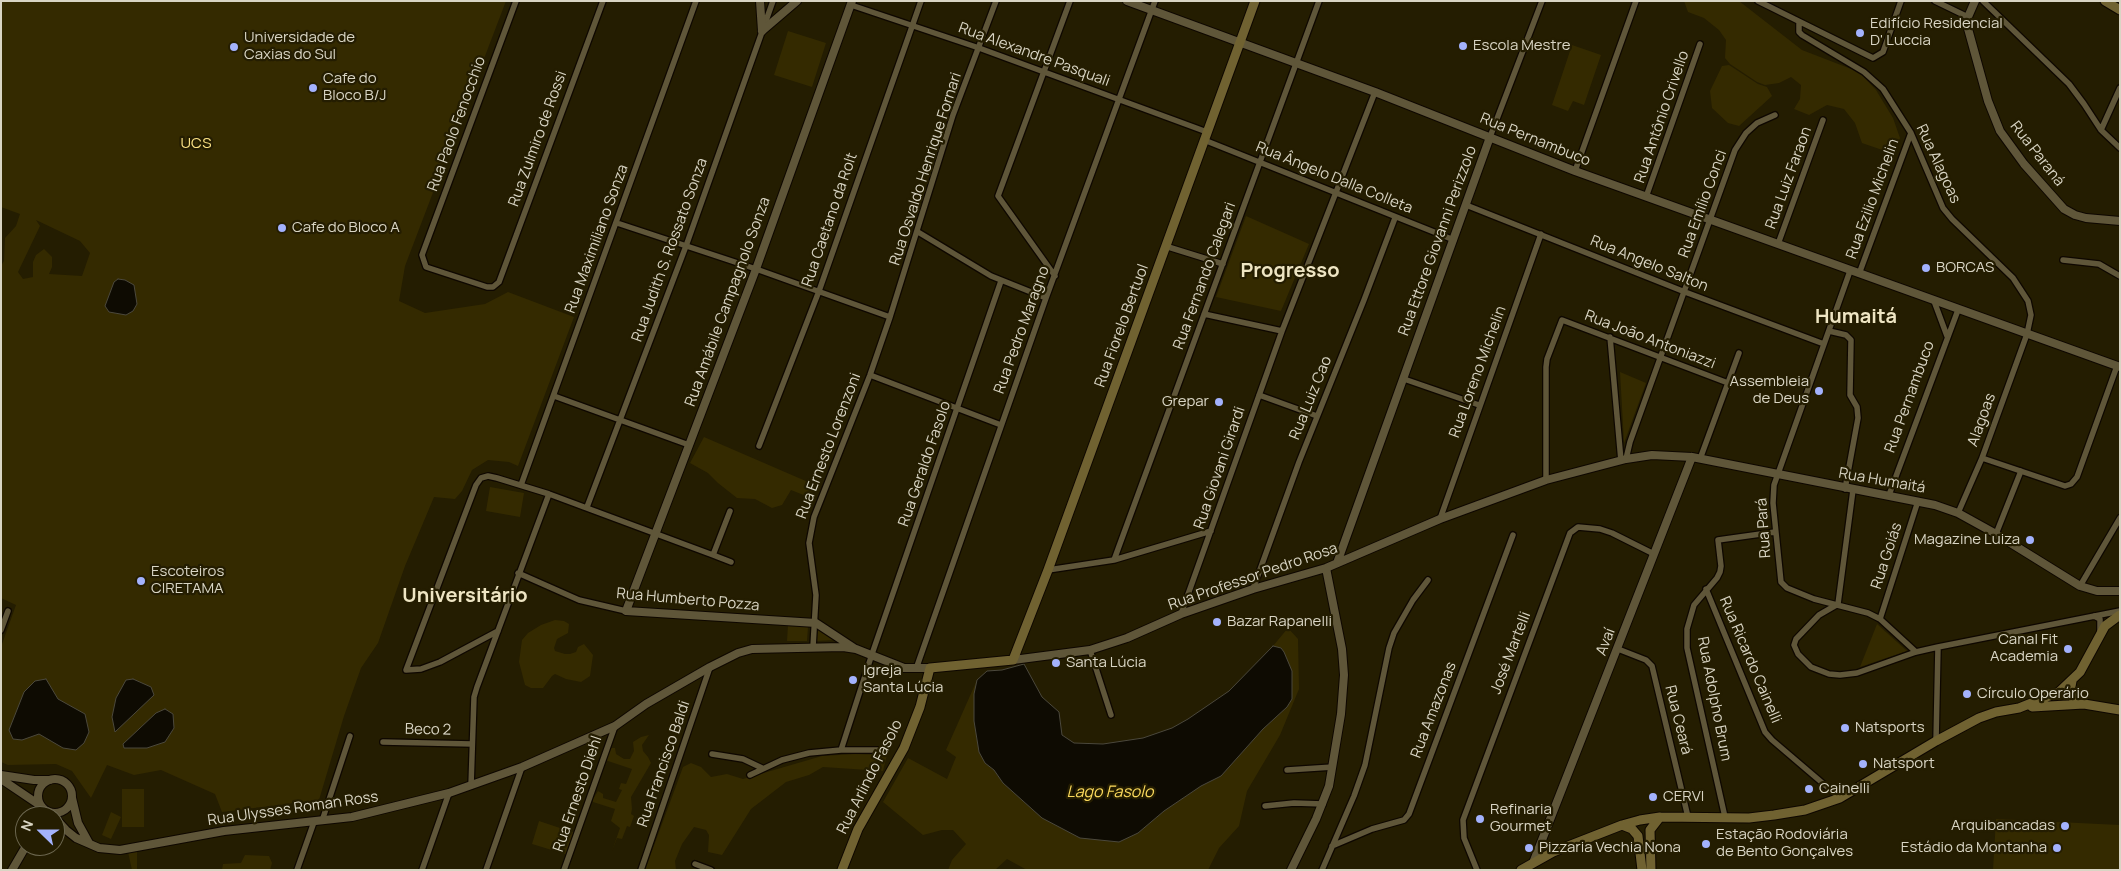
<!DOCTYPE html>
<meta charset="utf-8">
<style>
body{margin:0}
#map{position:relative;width:2121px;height:871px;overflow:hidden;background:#241d01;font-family:Manrope,sans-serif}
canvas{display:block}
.frame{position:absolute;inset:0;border:2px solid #d9d5c4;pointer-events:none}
.north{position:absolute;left:15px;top:806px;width:50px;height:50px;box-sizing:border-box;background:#241d01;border:1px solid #6c674f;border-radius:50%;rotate:292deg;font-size:14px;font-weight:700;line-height:20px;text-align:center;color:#d9d5c4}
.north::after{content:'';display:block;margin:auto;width:18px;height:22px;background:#a3b2fd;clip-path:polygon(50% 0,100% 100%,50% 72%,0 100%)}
</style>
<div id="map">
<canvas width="2121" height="871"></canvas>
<div class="frame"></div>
<div class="north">N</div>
</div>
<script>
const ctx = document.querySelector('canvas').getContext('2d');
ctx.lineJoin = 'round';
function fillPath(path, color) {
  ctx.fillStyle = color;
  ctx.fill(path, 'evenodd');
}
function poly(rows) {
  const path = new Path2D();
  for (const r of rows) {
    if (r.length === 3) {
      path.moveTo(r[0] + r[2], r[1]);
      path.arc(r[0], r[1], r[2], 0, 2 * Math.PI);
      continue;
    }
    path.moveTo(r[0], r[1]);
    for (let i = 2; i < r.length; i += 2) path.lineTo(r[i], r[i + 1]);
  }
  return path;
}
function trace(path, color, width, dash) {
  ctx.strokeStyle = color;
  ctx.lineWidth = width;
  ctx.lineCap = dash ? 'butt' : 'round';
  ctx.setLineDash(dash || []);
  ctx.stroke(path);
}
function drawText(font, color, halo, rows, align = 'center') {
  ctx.font = font + ' Manrope,sans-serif';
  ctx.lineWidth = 4.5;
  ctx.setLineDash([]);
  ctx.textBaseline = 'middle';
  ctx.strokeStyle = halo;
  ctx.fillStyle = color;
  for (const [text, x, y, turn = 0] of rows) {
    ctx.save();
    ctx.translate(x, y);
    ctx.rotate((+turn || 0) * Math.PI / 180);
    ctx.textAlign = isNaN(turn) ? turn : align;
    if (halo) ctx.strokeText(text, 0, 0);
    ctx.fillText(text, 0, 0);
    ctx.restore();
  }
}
fillPath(poly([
 [1,1,506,1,405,266,399,301,425,313,485,304,508,292,574,317,518,466,509,462,488,460,472,470,462,491,455,499,434,497,405,566,378,643,361,668,344,716,319,800,222,812,215,794,161,770,134,775,107,765,91,798,72,771,56,764,8,765,1,762,1,647,16,605,1,598,1,266,4,261,5,238,16,226,20,214,1,207],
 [36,220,80,241,90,253,82,276,49,274,52,267,52,257,44,249,36,255,33,262,33,277,23,279,18,272,40,226],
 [1684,1,1739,1,1802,50,1859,72,1876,90,1893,118,1900,138,1894,154,1862,143,1855,123,1844,109,1827,105,1809,115,1794,109,1800,99,1801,85,1791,77,1779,83,1765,85,1757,82,1730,64,1725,58,1726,40,1719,30,1704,18,1688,12],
 [788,31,826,43,812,87,774,75],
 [1572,45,1601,55,1584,105,1573,101,1568,111,1552,105],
 [1729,65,1758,84,1767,87,1772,96,1739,126,1728,123,1712,108,1710,91,1722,66],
 [1246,216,1309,244,1281,311,1216,297],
 [1620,372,1646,383,1624,443],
 [704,437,815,485,811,498,791,490,782,505,772,508,755,499,737,498,718,483,708,473,690,463],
 [490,487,524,493,520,517,486,511],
 [555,620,564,621,569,624,568,633,557,639,554,648,555,651,565,654,570,654,576,652,578,647,584,644,593,655,590,676,581,682,566,679,555,674,552,676,543,688,531,688,525,685,519,662,522,640,528,633,541,625],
 [1877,624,1907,651,1860,667],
 [788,625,808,627,807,641,787,641],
 [1288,628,1298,639,1299,689,1280,735,1247,791,1239,826,1219,848,1208,870,1027,870,1007,859,995,870,948,870,952,860,966,844,953,830,942,830,923,835,883,802,908,758,947,779,956,757,946,750,977,680,974,694,974,721,979,752,985,763,994,770,1003,783,1042,818,1080,838,1138,833,1164,811,1201,786,1221,776,1263,729,1287,707,1281,648,1273,646],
 [817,629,836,640,817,641],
 [649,735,642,745,643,751,648,757,651,763,631,797,632,809,631,814,634,816,630,827,627,826,622,839,617,838,612,851,620,828,611,821,615,809,593,802,593,799,598,791,603,794,603,798,616,802,622,790,619,789,621,783,626,784,632,769,605,760,609,748,615,748,616,754,624,759,630,759,634,751,633,742,641,737],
 [855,754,887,755,883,771,823,767,809,775,786,782,751,809,722,855,708,852,709,835,706,830,694,827,682,844,675,861,676,870,645,870,683,767,691,763,701,767,711,777,727,774,743,779,822,756],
 [122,789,144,789,144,827,122,827],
 [111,812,121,817,111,839,102,835],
 [1996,819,2120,825,2120,870,1993,870],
 [539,821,575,833,568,855,532,844],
 [137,850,137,870,132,870,128,852],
 [245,855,269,856,272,863,270,870,222,870,223,864,241,863]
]), '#342a00');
const water = poly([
 [118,279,125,280,134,285,137,304,133,311,126,315,109,312,105,306,114,282,118,279],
 [1273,646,1281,648,1284,652,1292,671,1292,699,1287,707,1263,729,1221,776,1201,786,1164,811,1138,833,1119,842,1080,838,1042,818,1003,783,994,770,985,763,979,752,974,721,974,694,977,680,987,671,1002,670,1024,664,1042,697,1059,712,1062,735,1074,743,1103,744,1143,738,1172,728,1188,719,1229,691,1273,646],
 [46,679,58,699,85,714,89,732,84,743,76,750,63,748,39,734,22,740,13,739,9,730,24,692,35,681,46,679],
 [133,679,151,687,154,695,115,732,112,717,116,698,126,680,133,679],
 [165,709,173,714,174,728,165,742,147,748,124,748,123,744,156,713,165,709]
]);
fillPath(water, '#0e0b02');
trace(water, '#4b483c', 1);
const minor = poly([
 [516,1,422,255,426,267,487,287,493,287,499,282,603,1],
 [1758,1,1873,58,1883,52,1901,1],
 [1935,1,1968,17],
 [1983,1,2069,84,2084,104,2101,130,2120,148],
 [851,5,979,48,1207,132],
 [1799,23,1799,32,1802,35,1864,72,1883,89,1911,133,1943,208,1952,219,2013,278,2028,301,2031,315,2027,334,1982,458,1958,513],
 [2101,130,2120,88],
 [1490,137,1542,1],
 [1204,140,1454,240],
 [1575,171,1636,1],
 [1646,197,1700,44],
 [1466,205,1685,292,1824,344],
 [617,223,756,269,890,317],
 [918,232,991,276,1046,298],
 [1778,244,1823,120],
 [1165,246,1223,264],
 [2063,260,2099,264,2120,276],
 [1850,271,1774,485,1773,503,1781,582,1787,588,1814,599,1868,613,1880,619,1916,652],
 [1859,274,1911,133],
 [1055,276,998,196,1070,1],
 [1934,301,1947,336],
 [1204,314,1282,331],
 [1829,331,1846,335,1851,340,1850,395,1857,407,1858,418,1845,489],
 [1610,337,1621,461],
 [870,375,1001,425],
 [1404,379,1479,405],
 [1259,395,1317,416],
 [554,396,689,445],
 [759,446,819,291,921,1],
 [1982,458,2065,486,2071,484,2077,477,2117,366],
 [1626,459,1630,442,1735,150,1746,133,1757,123,1775,115],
 [1700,459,1739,353],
 [1546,480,1546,367,1547,359,1562,320,1728,383],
 [521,485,696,1],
 [1889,495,1958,310],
 [587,507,686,246,773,1],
 [1440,519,1541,234],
 [1996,534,2021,471],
 [713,555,731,562],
 [1114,560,1319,1],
 [1048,570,1114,560,1211,531],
 [518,573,579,600,626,611],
 [2080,586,2120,518],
 [1253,589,1299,462,1364,300,1395,218],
 [1706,589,1765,732,1772,740,1840,798],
 [1838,604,1819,615,1796,639,1794,645,1798,654,1811,667,1829,674,1840,675,1857,673,1916,652,1938,647,2120,611],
 [1838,604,1853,490],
 [1181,614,1282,331,1375,92],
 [2094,616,2100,619,2100,633],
 [1880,619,1918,501],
 [1,630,8,611],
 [498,631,440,662,421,669,406,670,476,485,481,478,488,476,497,478,549,494,713,555,730,511],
 [813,647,816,595,809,543,814,517,870,375,890,317,953,115,996,1],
 [1618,649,1646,660,1652,666,1688,817],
 [1090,650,1111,715],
 [916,669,1046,298,1155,1],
 [1936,741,1938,647],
 [383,742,472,744],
 [841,750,872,654,1001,281],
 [712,754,743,759,762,768],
 [1287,770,1333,767],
 [750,775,782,760,809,753,841,750,878,750],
 [471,786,474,697,477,687,549,494],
 [1265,806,1294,803,1323,804],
 [1725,817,1687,648,1687,629,1694,605,1717,578,1720,572,1721,566,1718,540,1775,532],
 [322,821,350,736],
 [1332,846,1372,829,1404,820,1409,814,1513,535],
 [695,864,711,870],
 [297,870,314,822],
 [422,870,449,793],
 [486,870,522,767],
 [564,870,615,726],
 [641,870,710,667],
 [1322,870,1354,796,1365,765,1389,648,1394,633,1413,600,1428,580],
 [1477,870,1464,838,1463,820,1570,533,1578,527,1600,529,1612,533,1654,554]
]);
const tertiary = poly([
 [760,1,762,31],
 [852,1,756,269,626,611,816,623,854,648],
 [1127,1,1375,92,1575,171,2120,367],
 [1975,1,1968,17,1967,25,1988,101,2000,131,2024,164,2064,209,2075,215,2086,218,2120,221],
 [762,31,797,1],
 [1337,563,1490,137],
 [1013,660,1090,650,1127,638,1181,614,1253,589,1326,568,1440,519,1546,480,1626,459,1652,455,1692,457,1935,505,1958,513,1996,534,2080,586,2097,591,2120,591],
 [1,775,34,780,50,780],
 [1,779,41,806],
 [55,796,17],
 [72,798,78,823,89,843],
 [55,818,66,830,76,838,99,848,120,850,224,831,352,817,449,793,522,767,615,726,646,704,710,667,738,653,752,649,843,647,856,649,904,668,930,668],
 [1533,863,1692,457],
 [12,870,26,846],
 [1291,870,1316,819,1329,786,1341,714,1344,675,1342,649,1326,568]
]);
const secondary = poly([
 [2105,1,2120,10],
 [2072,681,2070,692,2076,704],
 [2032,707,2084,704,2120,710],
 [1622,825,1632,829,1638,836,1642,870],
 [842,870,858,829,904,748,920,707,930,668,1013,660,1048,570,1255,1],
 [1521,870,1553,852,1622,825,1640,820,1660,817,1749,818,1774,815,1805,810,1840,798,1936,741,1979,718,1996,712,2019,708,2059,692,2080,672,2105,626,2120,615],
 [1651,870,1650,830,1660,817]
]);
trace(minor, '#0e0700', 8);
trace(tertiary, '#0e0700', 10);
trace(secondary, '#0e0700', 11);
trace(minor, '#5f5639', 5.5);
trace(tertiary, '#5f5639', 8);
trace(secondary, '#706231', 9);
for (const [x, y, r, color] of [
 [1860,33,5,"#a3b2fd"],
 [1463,46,5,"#a3b2fd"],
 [234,47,5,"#a3b2fd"],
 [313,88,5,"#a3b2fd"],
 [282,228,5,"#a3b2fd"],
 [1926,268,5,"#a3b2fd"],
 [1819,391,5,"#a3b2fd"],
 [1219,402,5,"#a3b2fd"],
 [2030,540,5,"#a3b2fd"],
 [141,581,5,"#a3b2fd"],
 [1217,622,5,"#a3b2fd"],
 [2068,649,5,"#a3b2fd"],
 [1056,663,5,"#a3b2fd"],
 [853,680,5,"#a3b2fd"],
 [1967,694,5,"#a3b2fd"],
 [1845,728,5,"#a3b2fd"],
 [1863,764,5,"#a3b2fd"],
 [1809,789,5,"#a3b2fd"],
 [1653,797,5,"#a3b2fd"],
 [1480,819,5,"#a3b2fd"],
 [2065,826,5,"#a3b2fd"],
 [1706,844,5,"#a3b2fd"],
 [1529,848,5,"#a3b2fd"],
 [2057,848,5,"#a3b2fd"]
]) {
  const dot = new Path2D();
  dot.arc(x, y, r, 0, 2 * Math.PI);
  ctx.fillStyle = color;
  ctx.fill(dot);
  trace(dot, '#241d01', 2);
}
drawText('15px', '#d9d5c4', '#241d01', [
 ["Edifício Residencial",1870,24],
 ["D' Luccia",1870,41],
 ["Universidade de",244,38],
 ["Caxias do Sul",244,55],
 ["Escola Mestre",1473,46],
 ["Cafe do",323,79],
 ["Bloco B/J",323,96],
 ["Cafe do Bloco A",292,228],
 ["BORCAS",1936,268],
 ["Assembleia",1809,382,"right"],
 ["de Deus",1809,399,"right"],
 ["Grepar",1209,402,"right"],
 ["Magazine Luiza",2020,540,"right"],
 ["Escoteiros",151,572],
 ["CIRETAMA",151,589],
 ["Bazar Rapanelli",1227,622],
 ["Canal Fit",2058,640,"right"],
 ["Academia",2058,657,"right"],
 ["Santa Lúcia",1066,663],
 ["Igreja",863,671],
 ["Santa Lúcia",863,688],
 ["Círculo Operário",1977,694],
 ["Natsports",1855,728],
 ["Natsport",1873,764],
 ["Cainelli",1819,789],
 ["CERVI",1663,797],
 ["Refinaria",1490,810],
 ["Gourmet",1490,827],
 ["Arquibancadas",2055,826,"right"],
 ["Estação Rodoviária",1716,835],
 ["de Bento Gonçalves",1716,852],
 ["Pizzaria Vechia Nona",1539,848],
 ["Estádio da Montanha",2047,848,"right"]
], 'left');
drawText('15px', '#d9d5c4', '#241d01', [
 ["Rua Alexandre Pasquali",1034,55,20],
 ["Rua Antônio Crivello",1662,117,-71],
 ["Rua Paolo Fenocchio",457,124,-70],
 ["Rua Zulmiro de Rossi",538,139,-70],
 ["Rua Pernambuco",1535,140,22],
 ["Rua Paraná",2037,154,52],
 ["Rua Alagoas",1938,164,65],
 ["Rua Osvaldo Henrique Fornari",926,169,-72],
 ["Rua Ângelo Dalla Colleta",1334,178,22],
 ["Rua Luiz Faraon",1789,178,-70],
 ["Rua Ezilio Michelin",1873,199,-70],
 ["Rua Emílio Conci",1703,204,-70],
 ["Rua Caetano da Rolt",830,220,-71],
 ["Rua Maximiliano Sonza",597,239,-70],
 ["Rua Ettore Giovanni Perizzolo",1438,241,-70],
 ["Rua Judith S. Rossato Sonza",670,250,-70],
 ["Rua Angelo Salton",1649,264,22],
 ["Rua Fernando Calegari",1205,276,-70],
 ["Rua Amábile Campagnolo Sonza",728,302,-70],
 ["Rua Fiorelo Bertuol",1122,326,-70],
 ["Rua Pedro Maragno",1022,330,-70],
 ["Rua João Antoniazzi",1650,340,21],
 ["Rua Loreno Michelin",1478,372,-70],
 ["Rua Pernambuco",1910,397,-70],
 ["Rua Luiz Cao",1311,398,-68],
 ["Alagoas",1982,420,-70],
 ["Rua Ernesto Lorenzoni",829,446,-69],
 ["Rua Geraldo Fasolo",925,464,-71],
 ["Rua Giovani Girardi",1220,468,-71],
 ["Rua Humaitá",1882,481,10],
 ["Rua Pará",1764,528,-94],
 ["Rua Goiás",1887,556,-72],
 ["Rua Professor Pedro Rosa",1253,577,-19],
 ["Rua Humberto Pozza",688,600,5],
 ["Avaí",1606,642,-69],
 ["José Martelli",1511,653,-69],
 ["Rua Ricardo Cainelli",1750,660,67],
 ["Rua Adolpho Brum",1714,699,79],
 ["Rua Amazonas",1434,710,-69],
 ["Rua Ceará",1678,720,76],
 ["Beco 2",428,730,1],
 ["Rua Francisco Baldi",664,764,-71],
 ["Rua Arlindo Fasolo",870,777,-63],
 ["Rua Ernesto Diehl",578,794,-71],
 ["Rua Ulysses Roman Ross",293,809,-8]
]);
drawText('15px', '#fce385', '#241d01', [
 ["UCS",196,144]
]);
drawText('italic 16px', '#fad95c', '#241d01', [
 ["Lago Fasolo",1110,793]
]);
drawText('bold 20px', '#eee5c3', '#241d01', [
 ["Progresso",1290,271],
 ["Humaitá",1856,317],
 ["Universitário",465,596]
]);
</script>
